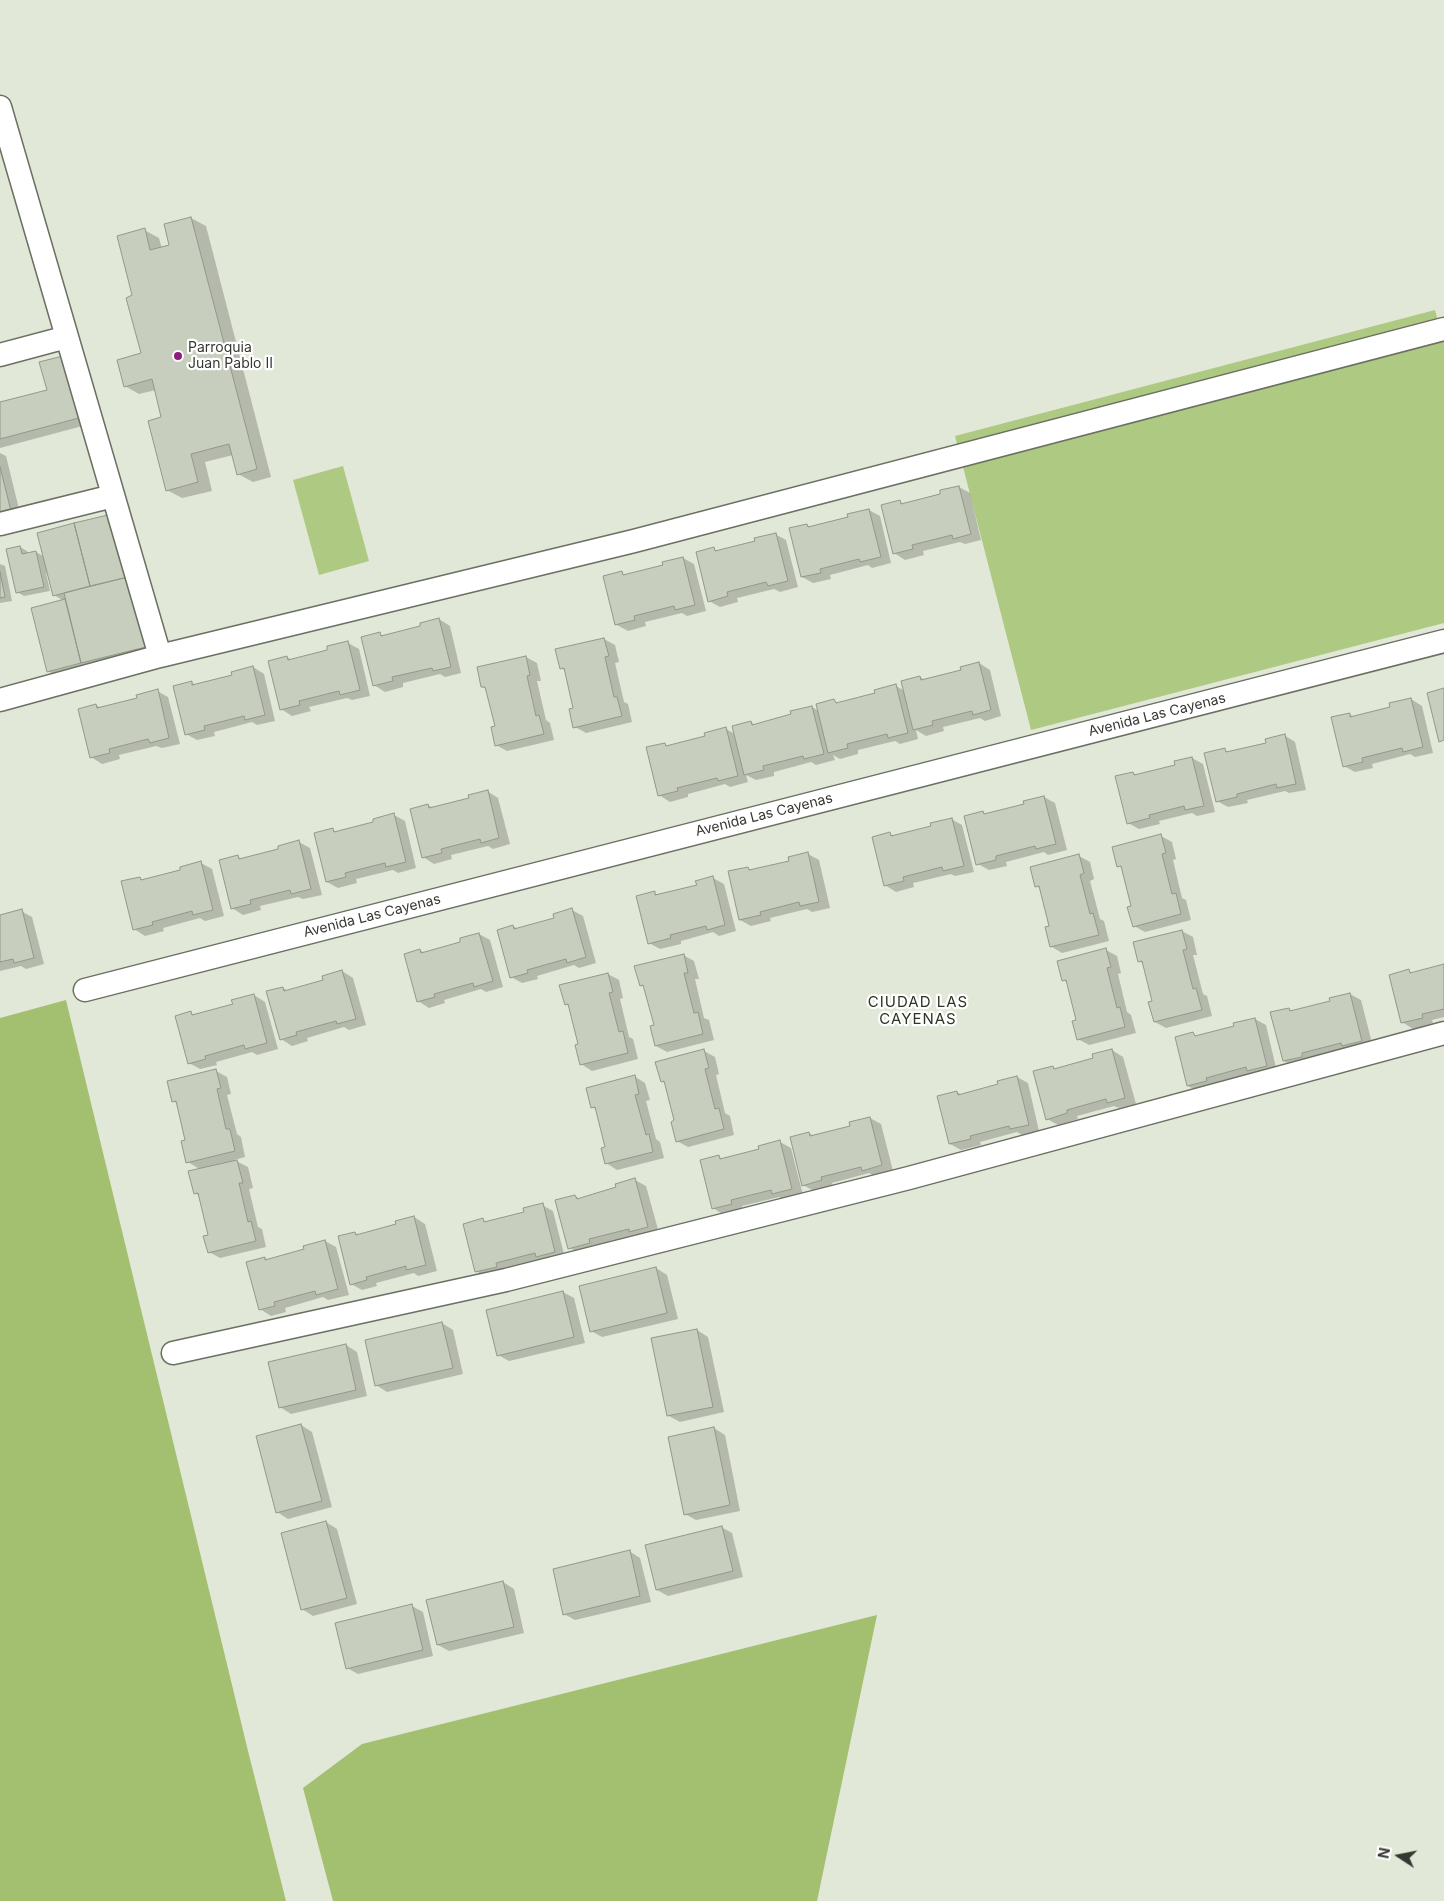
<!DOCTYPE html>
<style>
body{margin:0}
#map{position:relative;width:1444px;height:1901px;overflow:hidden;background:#e1e8d7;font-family:Inter,sans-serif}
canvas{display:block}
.north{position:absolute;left:1374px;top:1831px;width:50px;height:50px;-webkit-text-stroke:4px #fff;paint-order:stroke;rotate:281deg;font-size:14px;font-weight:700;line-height:20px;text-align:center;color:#363832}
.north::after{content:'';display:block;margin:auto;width:18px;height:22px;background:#363832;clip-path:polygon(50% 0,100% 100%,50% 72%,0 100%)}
</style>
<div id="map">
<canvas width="1444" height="1901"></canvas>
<div class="north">N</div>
</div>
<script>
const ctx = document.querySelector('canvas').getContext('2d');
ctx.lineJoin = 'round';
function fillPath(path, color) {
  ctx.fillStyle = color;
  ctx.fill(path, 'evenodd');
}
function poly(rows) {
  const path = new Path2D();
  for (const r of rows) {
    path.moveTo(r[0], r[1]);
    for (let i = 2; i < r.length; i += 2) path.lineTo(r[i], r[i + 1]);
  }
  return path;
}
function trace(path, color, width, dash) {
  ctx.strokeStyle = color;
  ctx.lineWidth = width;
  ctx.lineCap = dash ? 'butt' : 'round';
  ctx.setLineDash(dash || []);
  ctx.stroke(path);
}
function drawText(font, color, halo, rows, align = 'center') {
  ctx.font = font + ' Inter,sans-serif';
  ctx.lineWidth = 4.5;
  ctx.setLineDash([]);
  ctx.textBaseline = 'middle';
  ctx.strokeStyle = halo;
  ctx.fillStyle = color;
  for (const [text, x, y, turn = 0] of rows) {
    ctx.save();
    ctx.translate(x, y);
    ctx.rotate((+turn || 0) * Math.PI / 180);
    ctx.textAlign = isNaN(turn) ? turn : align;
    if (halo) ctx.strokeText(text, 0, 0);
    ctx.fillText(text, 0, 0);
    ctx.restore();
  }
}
fillPath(poly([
 [1435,310,1444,343,1444,623,1031,730,955,436],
 [343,466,369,561,319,575,293,480]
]), '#aec981');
fillPath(poly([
 [66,1000,249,1755,286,1901,0,1901,0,1018],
 [877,1615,817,1901,333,1901,303,1788,362,1744]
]), '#a3c070');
fillPath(poly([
 [191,218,206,226,271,477,253,482,238,474,233,455,205,462,212,491,182,498,167,490,163,418,156,390,139,394,125,386,142,354,134,295,144,230,159,238,162,249,171,246],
 [48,391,90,424,0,448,0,404],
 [0,453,6,456,21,517,0,522],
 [959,487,970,493,981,540,965,544,960,542,923,551,924,555,905,560,894,553,899,501,904,504,942,495],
 [869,510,880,516,891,563,872,568,868,565,830,575,831,579,813,583,802,577,807,525,812,528,849,518],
 [112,515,156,653,55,675,48,671,64,601,54,595,49,572,46,573,50,591,24,596,17,592,20,547,27,551,28,554,36,552,45,557],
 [775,534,786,540,798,587,780,592,774,589,737,598,738,602,720,607,709,601,714,549,719,552,757,542],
 [683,558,694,564,706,611,687,616,682,613,645,622,646,626,628,631,617,625,622,573,627,576,664,566],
 [0,564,5,566,12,601,0,603],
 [439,619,450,626,461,673,445,677,440,674,403,683,403,687,385,692,374,685,379,634,385,636,422,627],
 [604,639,615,645,619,662,615,663,624,702,628,704,632,722,586,733,575,727,574,709,566,671,561,668],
 [348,643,359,649,370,696,352,700,347,698,309,707,311,711,292,716,281,709,287,657,292,660,329,651],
 [526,657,537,663,541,681,537,681,546,720,550,723,554,740,507,751,496,745,496,727,487,689,482,687],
 [979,663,990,670,1001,716,985,721,980,718,943,727,944,731,926,736,916,730,918,739,900,744,895,741,858,750,858,754,840,759,833,755,835,760,816,765,811,762,774,772,774,776,756,780,746,775,748,782,730,787,725,784,688,794,688,797,670,802,659,795,664,744,669,747,707,737,726,729,735,734,751,722,755,725,793,715,812,707,819,711,834,701,839,704,877,694,896,686,905,691,920,677,925,680,962,671],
 [253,667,264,674,275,721,257,725,252,722,214,732,215,736,197,740,186,734,191,682,196,685,234,676],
 [157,691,168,697,180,744,162,748,156,746,119,755,120,759,102,764,91,757,96,705,101,708,139,699],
 [1411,699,1422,706,1433,753,1415,757,1410,754,1372,764,1373,768,1355,772,1344,766,1349,714,1354,717,1392,708],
 [1284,735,1295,742,1306,790,1289,793,1285,791,1247,800,1248,803,1228,807,1217,801,1224,750,1230,753,1267,744],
 [1192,758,1203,764,1215,812,1197,816,1192,813,1159,821,1160,824,1139,829,1128,823,1133,773,1138,776,1177,766],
 [487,791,498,798,510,844,493,849,488,846,451,855,452,859,434,864,423,857,428,805,433,808,470,799],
 [1044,797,1055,803,1067,850,1048,855,1044,852,1006,862,1007,866,989,870,978,864,983,812,987,815,1025,805],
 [394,815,405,821,416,868,398,873,393,870,356,879,357,883,338,888,327,882,333,830,338,833,375,823],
 [951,819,962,825,974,872,955,876,951,874,913,883,914,887,896,892,885,885,890,834,895,836,932,827],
 [1161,836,1172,842,1176,859,1173,860,1182,898,1186,900,1191,920,1145,932,1134,926,1133,906,1123,869,1119,866],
 [299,842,310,848,322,895,303,899,298,897,260,906,261,910,243,915,232,908,238,857,242,859,280,850],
 [808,854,819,860,830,908,812,912,807,909,770,918,771,921,751,926,740,920,748,868,752,871,790,862],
 [1079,856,1090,862,1094,879,1090,881,1100,919,1104,921,1109,941,1062,953,1052,947,1051,927,1041,889,1036,886],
 [201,863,212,869,224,916,205,921,200,918,163,928,164,931,145,936,134,929,140,878,144,881,182,871],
 [713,878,724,884,736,931,719,936,713,932,681,941,681,944,660,949,649,943,654,893,659,895,698,886],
 [572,910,583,916,596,963,579,968,574,965,537,976,538,979,522,983,511,977,513,926,518,929,555,919],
 [21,911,32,917,44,964,26,969,21,966,0,971,0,920],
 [1182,931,1193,937,1197,955,1193,955,1203,994,1207,996,1212,1016,1166,1028,1155,1022,1154,1002,1144,964,1139,961],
 [479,934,490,940,503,987,486,992,481,989,444,1000,445,1003,429,1008,418,1001,420,950,425,953,462,943],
 [1106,950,1117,956,1121,973,1118,974,1127,1012,1131,1015,1136,1033,1089,1045,1078,1039,1078,1021,1068,983,1063,980],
 [683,955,694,961,699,979,695,979,704,1018,709,1020,714,1040,667,1052,656,1046,655,1026,646,988,641,985],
 [1444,966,1444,1017,1432,1020,1433,1023,1413,1029,1402,1022,1409,971,1414,974],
 [342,971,353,978,366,1025,349,1030,344,1027,307,1038,308,1041,292,1046,281,1039,283,988,288,991,325,981],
 [608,974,619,980,623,998,620,999,629,1037,633,1039,638,1059,592,1071,581,1064,580,1045,570,1007,566,1004],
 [1350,994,1361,1000,1373,1047,1295,1067,1284,1061,1289,1009,1294,1012,1331,1002,1330,999],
 [254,995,265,1002,278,1049,257,1055,252,1052,216,1062,217,1065,200,1069,189,1063,191,1013,195,1016,234,1005],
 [1255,1019,1266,1025,1277,1072,1199,1092,1188,1086,1193,1034,1198,1037,1236,1027],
 [1112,1050,1123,1057,1136,1104,1119,1108,1114,1106,1077,1116,1078,1119,1058,1125,1047,1119,1053,1067,1057,1070,1095,1059],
 [704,1051,715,1057,719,1074,716,1075,725,1113,730,1116,734,1135,688,1147,677,1141,676,1121,666,1084,662,1081],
 [216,1071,227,1077,231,1094,227,1095,237,1134,241,1137,245,1157,234,1160,248,1167,253,1188,249,1189,258,1227,262,1229,266,1247,220,1258,209,1252,209,1235,199,1196,195,1193,201,1170,188,1162,186,1141,178,1104,173,1101],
 [634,1076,645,1083,650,1100,646,1101,656,1139,660,1142,664,1158,617,1170,606,1163,606,1148,597,1110,592,1107],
 [1017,1077,1028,1083,1039,1131,1022,1135,1017,1132,980,1142,981,1145,961,1150,950,1144,957,1092,962,1095,999,1085],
 [870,1118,881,1124,893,1171,874,1176,869,1173,832,1183,833,1186,814,1191,803,1185,809,1133,814,1136,851,1126],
 [780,1142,791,1148,803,1195,784,1200,779,1197,742,1206,742,1210,724,1215,713,1208,719,1157,723,1159,761,1150],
 [635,1180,646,1186,659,1233,641,1238,637,1235,600,1245,581,1254,570,1248,575,1196,580,1199,617,1188],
 [542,1205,553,1211,565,1258,487,1278,476,1271,483,1220,488,1223,526,1213],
 [414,1217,425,1224,437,1271,418,1276,414,1273,376,1283,377,1286,362,1290,351,1284,355,1233,360,1235,397,1225],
 [325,1241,336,1247,349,1295,328,1300,323,1297,285,1308,286,1312,271,1316,260,1309,265,1258,268,1260,305,1250],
 [656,1268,667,1275,678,1319,602,1337,591,1331],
 [563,1292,574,1298,585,1343,509,1361,498,1355],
 [442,1323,453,1330,463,1374,387,1392,376,1385],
 [697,1330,708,1337,724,1412,680,1422,669,1416],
 [346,1345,357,1352,367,1396,291,1414,280,1407],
 [301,1425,312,1432,332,1507,288,1519,277,1512],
 [714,1428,725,1435,740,1511,696,1520,685,1514],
 [326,1522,337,1529,357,1604,313,1616,302,1609],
 [721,1527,732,1533,743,1577,668,1596,657,1590],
 [629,1551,640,1558,651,1602,575,1620,564,1614],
 [503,1582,514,1589,524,1633,449,1651,438,1645],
 [412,1606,423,1612,433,1656,358,1674,347,1668]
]), '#0003');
const building = poly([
 [191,217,257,469,237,475,229,444,191,454,198,482,166,491,148,421,161,417,152,379,124,387,117,360,141,353,126,298,132,295,117,236,145,228,150,250,169,245,164,224,191,217],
 [63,356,79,418,0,439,0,402,47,390,39,362,63,356],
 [0,467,11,511,0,513,0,467],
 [959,486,971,534,953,539,952,535,912,545,913,549,893,554,881,505,900,500,901,504,940,494,940,490,959,486],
 [869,509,881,557,860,562,859,559,820,569,821,573,801,577,789,528,807,524,808,527,848,517,847,514,869,509],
 [112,514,128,577,90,586,74,523,112,514],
 [74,523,90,586,53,596,37,533,74,523],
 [776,533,788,581,768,586,766,582,727,592,728,596,708,602,696,552,714,547,715,551,755,541,754,538,776,533],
 [20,546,22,554,36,551,44,587,16,593,6,549,20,546],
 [683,557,695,605,675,610,674,606,634,616,635,620,615,625,603,576,622,571,623,575,663,565,662,562,683,557],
 [0,572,5,597,0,598,0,572],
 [128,577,146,647,81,663,64,593,128,577],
 [65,599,81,663,47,672,31,608,65,599],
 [439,618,451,667,433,671,432,668,392,677,393,681,373,686,361,637,380,632,381,636,420,626,420,623,439,618],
 [604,638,609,656,605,657,614,697,617,697,622,716,573,728,569,709,573,708,564,668,560,669,555,649,604,638],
 [348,641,360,690,340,695,339,691,299,701,300,705,280,710,268,661,287,656,288,660,327,650,327,646,348,641],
 [526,656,530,675,527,676,536,716,539,715,544,734,495,746,491,727,495,726,485,687,481,687,477,667,526,656],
 [979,662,991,710,973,715,972,711,932,721,933,725,913,730,901,681,920,676,921,680,961,670,960,667,979,662],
 [253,666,265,715,245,720,244,716,204,726,205,730,185,735,173,686,192,681,192,685,232,675,231,672,253,666],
 [896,684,908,733,888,738,887,734,847,744,848,748,828,753,816,704,834,699,836,703,875,693,874,690,896,684],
 [1444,688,1444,740,1439,742,1427,693,1444,688],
 [158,689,169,738,150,743,148,739,109,749,110,753,90,758,78,709,96,704,97,708,137,698,136,695,158,689],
 [1411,698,1423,747,1403,752,1402,748,1362,758,1363,762,1343,767,1331,717,1350,713,1350,717,1390,707,1389,703,1411,698],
 [812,706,824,754,804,759,803,756,763,766,764,770,744,775,732,726,751,721,752,725,791,714,790,711,812,706],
 [726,727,738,776,718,781,717,778,677,788,678,791,658,796,646,747,665,743,666,746,705,736,704,733,726,727],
 [1285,734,1296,784,1277,788,1276,784,1237,794,1237,797,1216,802,1204,753,1225,748,1226,752,1266,743,1265,739,1285,734],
 [1192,757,1204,806,1185,810,1184,806,1149,815,1150,818,1127,824,1115,776,1133,772,1134,775,1175,765,1174,761,1192,757],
 [488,790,499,838,481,843,480,839,441,849,442,853,422,858,410,809,428,804,429,808,469,798,468,795,488,790],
 [1044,796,1056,844,1036,849,1035,846,996,856,996,860,976,865,964,816,983,811,984,814,1024,804,1023,801,1044,796],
 [394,813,406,862,386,867,385,863,345,873,346,877,326,882,314,833,333,828,334,832,373,822,373,819,394,813],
 [952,818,964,866,943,871,942,867,903,877,904,881,884,886,872,837,890,832,891,836,931,826,930,823,952,818],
 [1161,834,1166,853,1162,854,1172,894,1176,893,1181,914,1133,927,1127,907,1131,906,1121,866,1117,867,1112,847,1161,834],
 [299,840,311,889,291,894,290,890,250,900,251,904,231,909,219,860,238,855,239,859,278,849,278,846,299,840],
 [808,852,819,902,800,906,799,902,760,912,761,915,739,920,728,871,748,867,749,870,789,861,788,857,808,852],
 [1079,854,1084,873,1080,875,1090,914,1093,913,1099,935,1050,947,1045,927,1049,926,1039,886,1035,887,1030,867,1079,854],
 [201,861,213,910,193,915,192,911,152,922,153,925,133,930,121,881,140,877,141,880,180,870,180,867,201,861],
 [713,876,725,925,707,930,706,926,670,935,671,938,648,944,636,896,655,891,655,895,697,885,695,881,713,876],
 [572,908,586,957,567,963,566,959,527,970,528,973,510,978,497,930,513,925,514,929,554,918,553,914,572,908],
 [22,909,34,958,14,963,13,959,0,962,0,915,22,909],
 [1182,930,1187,949,1183,950,1193,989,1196,988,1202,1010,1154,1022,1148,1002,1152,1001,1142,961,1138,962,1133,942,1182,930],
 [479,933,493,981,474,987,473,983,434,994,435,997,417,1002,404,954,420,949,421,953,460,942,460,938,479,933],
 [1106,948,1111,967,1107,968,1117,1008,1120,1007,1125,1027,1077,1040,1072,1021,1076,1020,1066,980,1062,981,1057,961,1106,948],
 [684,954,688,973,684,973,694,1013,698,1012,703,1034,655,1046,650,1026,654,1025,643,985,640,986,634,966,684,954],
 [1444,964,1444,1009,1422,1014,1423,1018,1401,1023,1389,975,1409,969,1410,973,1444,964],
 [342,970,356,1019,337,1024,336,1021,296,1032,297,1035,280,1040,266,991,283,987,284,991,323,980,322,976,342,970],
 [608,973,613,992,609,993,619,1032,623,1031,628,1053,580,1065,575,1045,578,1044,568,1004,565,1005,559,985,608,973],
 [1350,993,1362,1041,1342,1046,1341,1043,1302,1053,1302,1057,1283,1061,1270,1012,1289,1008,1290,1011,1330,1001,1329,998,1350,993],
 [254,994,267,1043,245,1049,244,1045,205,1056,206,1059,188,1064,175,1016,191,1011,192,1015,233,1004,231,1000,254,994],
 [1255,1018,1267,1066,1247,1071,1246,1067,1206,1078,1207,1081,1187,1086,1175,1037,1193,1032,1195,1036,1234,1026,1233,1023,1255,1018],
 [704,1049,709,1068,705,1069,715,1109,719,1108,724,1129,676,1142,671,1122,674,1120,664,1081,661,1082,655,1062,704,1049],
 [1112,1049,1125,1098,1107,1103,1106,1099,1067,1110,1067,1113,1046,1120,1033,1071,1053,1066,1054,1069,1093,1058,1092,1054,1112,1049],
 [216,1069,221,1088,217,1089,226,1129,230,1129,235,1151,186,1163,181,1141,185,1140,176,1101,172,1102,167,1081,216,1069],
 [635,1075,639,1094,635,1095,646,1135,649,1134,653,1152,605,1164,601,1148,605,1147,595,1107,591,1108,586,1088,635,1075],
 [1017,1076,1029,1125,1010,1129,1009,1126,970,1136,971,1139,949,1144,937,1096,957,1091,958,1095,998,1084,997,1081,1017,1076],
 [870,1117,882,1165,862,1171,861,1167,821,1177,822,1180,802,1186,790,1137,809,1132,810,1136,850,1126,849,1122,870,1117],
 [780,1140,792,1189,772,1194,771,1190,731,1200,732,1204,712,1209,700,1160,719,1155,720,1159,759,1149,758,1146,780,1140],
 [237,1160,243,1183,239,1183,248,1222,251,1221,256,1241,208,1253,203,1236,208,1235,198,1193,194,1194,188,1171,237,1160],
 [635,1178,648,1227,629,1232,629,1229,589,1239,590,1243,568,1249,555,1200,575,1195,577,1199,616,1187,615,1184,635,1178],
 [543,1203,555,1252,536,1257,535,1253,496,1263,497,1267,475,1272,463,1224,483,1218,484,1222,524,1212,523,1208,543,1203],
 [414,1216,426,1265,406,1270,406,1266,366,1277,367,1280,350,1285,338,1236,355,1232,356,1235,396,1224,395,1221,414,1216],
 [325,1240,338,1289,316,1295,315,1291,274,1302,275,1306,259,1310,246,1262,265,1257,265,1260,304,1249,303,1246,325,1240],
 [656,1267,667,1313,590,1332,579,1286,656,1267],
 [563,1291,574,1337,497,1356,486,1310,563,1291],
 [442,1322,453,1368,375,1386,365,1340,442,1322],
 [697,1329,713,1407,667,1416,651,1338,697,1329],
 [346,1344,356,1390,279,1408,268,1362,346,1344],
 [301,1424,322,1501,276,1513,256,1436,301,1424],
 [714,1427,730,1505,684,1515,668,1437,714,1427],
 [326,1521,347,1598,301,1610,281,1533,326,1521],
 [722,1526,733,1571,656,1590,645,1545,722,1526],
 [630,1550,640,1596,563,1615,553,1569,630,1550],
 [503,1581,514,1627,437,1645,426,1600,503,1581],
 [412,1604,423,1650,346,1669,335,1623,412,1604]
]);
fillPath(building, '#c8cebe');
trace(building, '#929889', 1);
const minor = poly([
 [0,107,160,656],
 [0,355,67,337],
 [0,524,113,496],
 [0,700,160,656,634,541,1444,329],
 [85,990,1444,641],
 [173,1353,506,1280,909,1178,1444,1033]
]);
trace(minor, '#6a7062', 25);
trace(minor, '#fff', 22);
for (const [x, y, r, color] of [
 [178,356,5,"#8e1c7d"]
]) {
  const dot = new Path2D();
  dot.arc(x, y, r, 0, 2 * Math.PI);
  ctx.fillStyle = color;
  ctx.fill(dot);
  trace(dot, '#fff', 2);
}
drawText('14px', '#363832', '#fff', [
 ["Parroquia",188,348],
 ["Juan Pablo II",188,364]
], 'left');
drawText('14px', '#363832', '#fff', [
 ["Avenida Las Cayenas",1157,715,-14],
 ["Avenida Las Cayenas",764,815,-14],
 ["Avenida Las Cayenas",372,916,-14]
]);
ctx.letterSpacing = '1px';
drawText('15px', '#2e3326', '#fff', [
 ["CIUDAD LAS",918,1002],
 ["CAYENAS",918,1019]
]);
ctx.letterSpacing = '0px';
</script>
